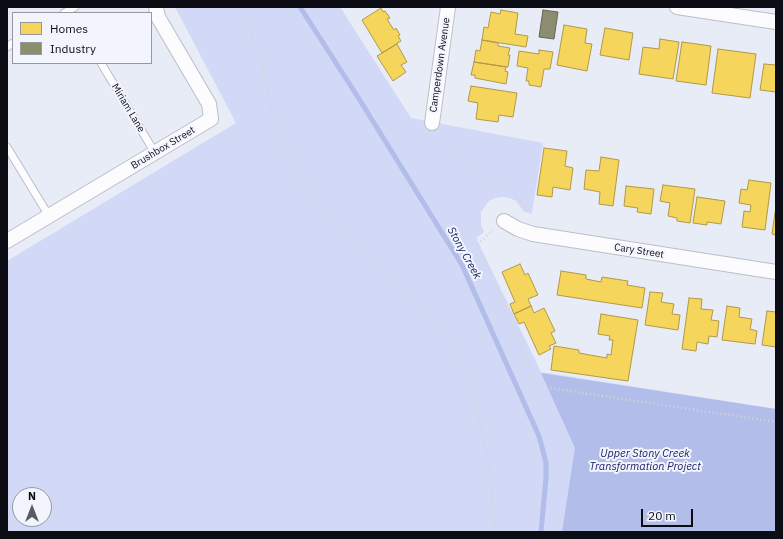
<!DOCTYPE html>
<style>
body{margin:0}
#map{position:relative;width:783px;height:539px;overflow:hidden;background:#e8ecf7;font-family:"IBM Plex Sans",sans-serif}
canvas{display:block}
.frame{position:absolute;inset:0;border:8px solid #0c0d14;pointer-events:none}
.legend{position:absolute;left:12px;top:12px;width:140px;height:52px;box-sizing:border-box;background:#f3f5fe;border:1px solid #9798a0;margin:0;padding:5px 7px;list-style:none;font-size:12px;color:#0c0d14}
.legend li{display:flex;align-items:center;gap:8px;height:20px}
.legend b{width:20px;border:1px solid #9798a0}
.north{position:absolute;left:12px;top:487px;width:40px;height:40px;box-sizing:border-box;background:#f3f5fe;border:1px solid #9798a0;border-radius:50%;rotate:0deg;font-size:11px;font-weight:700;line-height:16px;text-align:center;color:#0c0d14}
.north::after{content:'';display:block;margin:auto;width:14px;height:18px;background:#595b63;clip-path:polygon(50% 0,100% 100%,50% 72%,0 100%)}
.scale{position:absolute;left:641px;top:509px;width:52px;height:18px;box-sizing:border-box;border:2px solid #0c0d14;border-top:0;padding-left:5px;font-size:12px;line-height:14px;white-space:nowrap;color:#0c0d14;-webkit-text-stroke:3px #f3f5fe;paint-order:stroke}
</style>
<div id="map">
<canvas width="783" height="539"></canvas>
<div class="frame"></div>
<ul class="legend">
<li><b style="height:11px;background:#f6d55c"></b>Homes</li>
<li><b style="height:11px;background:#8c8c6e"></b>Industry</li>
</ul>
<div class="north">N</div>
<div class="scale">20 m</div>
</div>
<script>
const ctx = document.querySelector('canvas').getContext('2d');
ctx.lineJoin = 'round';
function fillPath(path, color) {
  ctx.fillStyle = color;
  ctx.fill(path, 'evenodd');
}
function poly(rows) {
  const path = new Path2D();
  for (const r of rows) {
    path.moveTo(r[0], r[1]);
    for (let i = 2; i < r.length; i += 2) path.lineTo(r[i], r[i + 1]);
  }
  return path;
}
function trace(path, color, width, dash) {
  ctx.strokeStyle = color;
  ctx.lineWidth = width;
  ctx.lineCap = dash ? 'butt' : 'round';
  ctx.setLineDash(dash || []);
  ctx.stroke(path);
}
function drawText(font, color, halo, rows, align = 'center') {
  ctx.font = font + ' "IBM Plex Sans",sans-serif';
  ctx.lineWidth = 4;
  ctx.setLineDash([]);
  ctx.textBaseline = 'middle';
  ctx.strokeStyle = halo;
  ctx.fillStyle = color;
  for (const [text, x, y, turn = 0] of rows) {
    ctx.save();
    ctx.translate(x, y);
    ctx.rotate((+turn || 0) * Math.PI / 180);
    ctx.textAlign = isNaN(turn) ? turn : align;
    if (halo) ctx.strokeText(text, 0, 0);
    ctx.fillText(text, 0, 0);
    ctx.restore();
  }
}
fillPath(poly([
 [175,7,340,7,411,118,543,143,532,213,524,212,516,201,510,198,502,197,495,198,489,201,481,212,481,225,484,232,476,238,541,372,776,409,776,532,7,532,7,261,236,123],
 [20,495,44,495,44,519,20,519]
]), '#d1d9f6');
fillPath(poly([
 [541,373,776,409,776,532,562,532,575,448]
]), '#b2bde9');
const homes = poly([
 [381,8,383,12,385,11,390,18,387,19,394,30,396,28,400,35,398,36,401,41,382,53,362,20,381,8],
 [501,10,518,13,515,34,528,36,526,47,482,40,484,27,488,28,491,12,500,14,501,10],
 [564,25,587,29,585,43,592,44,587,71,557,65,564,25],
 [605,28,633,33,629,60,600,55,605,28],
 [660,39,679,42,673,79,639,74,643,47,659,49,660,39],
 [482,40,498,43,498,46,510,48,508,55,510,55,508,67,474,62,476,50,480,51,482,40],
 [682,42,711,46,706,85,676,81,682,42],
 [397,44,407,62,401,65,406,72,393,81,377,56,397,44],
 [718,49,756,54,750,98,712,93,718,49],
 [539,50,553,52,550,69,544,69,541,87,529,85,529,81,526,81,528,68,517,66,519,51,539,54,539,50],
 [474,62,506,67,505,71,508,72,506,84,475,78,475,75,471,75,474,62],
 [764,64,776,65,776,92,760,90,764,64],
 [471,86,517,93,513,117,499,115,498,122,476,119,478,103,468,101,471,86],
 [544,148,567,151,565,166,573,168,570,190,553,187,552,197,537,195,544,148],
 [601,157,619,160,613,206,599,204,600,192,584,189,586,170,599,171,601,157],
 [749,180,771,183,765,230,742,227,744,211,750,212,751,205,739,203,741,189,747,190,749,180],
 [663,185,695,189,690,223,677,221,677,218,668,216,670,203,660,201,663,185],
 [626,186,654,189,651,214,637,212,638,208,624,206,626,186],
 [697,197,725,201,721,224,707,222,707,225,693,223,697,197],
 [776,206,776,235,772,234,776,206],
 [520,264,525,275,528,273,538,295,528,299,531,306,514,314,510,304,515,302,502,272,520,264],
 [561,271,586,275,586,279,601,282,602,277,628,281,627,285,645,288,642,308,557,295,561,271],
 [650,292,663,293,661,302,674,304,672,314,680,315,678,330,645,325,650,292],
 [689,298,702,299,701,309,713,310,711,320,719,321,717,337,709,336,708,344,697,342,696,351,682,349,689,298],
 [531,306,534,313,544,308,555,331,551,333,556,343,549,346,551,349,539,355,524,322,519,324,514,314,531,306],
 [727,306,740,308,739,317,752,319,750,329,757,331,755,344,722,340,727,306],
 [767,311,776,312,776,347,762,345,767,311],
 [601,314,638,320,628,381,551,370,554,346,579,350,579,353,607,358,607,354,611,355,613,340,609,340,610,336,598,334,601,314]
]);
fillPath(homes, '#f6d55c');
trace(homes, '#b09946', 1);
const industry = poly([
 [543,10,558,12,554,39,539,37,543,10]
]);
fillPath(industry, '#8c8c6e');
trace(industry, '#666653', 1);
trace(poly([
 [300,7,356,94,462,265,539,436,543,451,546,463,546,478,541,532]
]), '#b2bde9', 5);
const service = poly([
 [64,13,75,7],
 [7,47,13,43],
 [101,63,155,153],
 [7,147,49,216]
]);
const minor = poly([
 [677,7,776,22],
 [432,123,448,7],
 [504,221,518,229,533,234,776,272],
 [7,241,211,119,209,104,158,17,156,7]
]);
trace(service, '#bbbec7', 9);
trace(minor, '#bbbec7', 16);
trace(poly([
 [245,7,245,18,259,53,267,86,272,114,282,141,302,178,320,207,337,227,432,322,446,340,459,365,478,415,490,468,495,532],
 [448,129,447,134,451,148,461,162,476,174,515,195,532,214],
 [493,230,478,244,537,386,776,422]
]), '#d4d5d8', 2.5, [1, 3]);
trace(service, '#fcfcfe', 7);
trace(minor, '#fcfcfe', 14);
drawText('10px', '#0c0d14', '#f3f5fe', [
 ["Camperdown Avenue",440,65,-82],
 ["Miriam Lane",128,108,59],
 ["Brushbox Street",163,148,-31],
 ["Cary Street",639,251,9]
]);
drawText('italic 11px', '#1d2164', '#f3f5fe', [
 ["Stony Creek",464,253,61],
 ["Upper Stony Creek",645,454],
 ["Transformation Project",645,467]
]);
</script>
